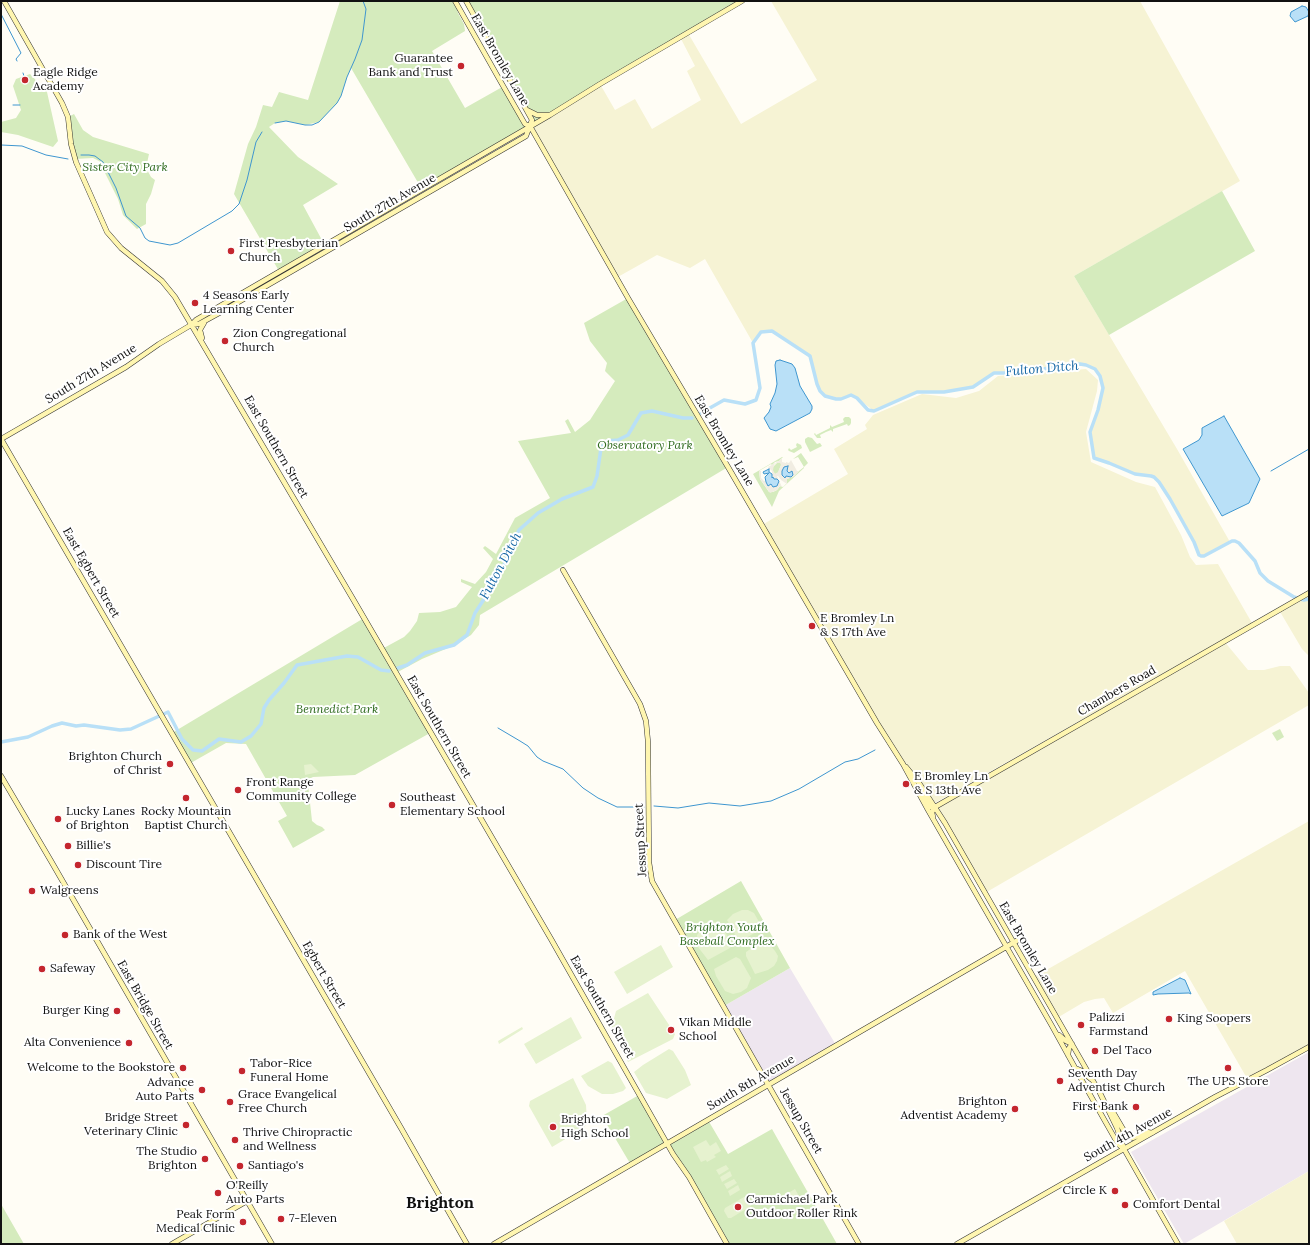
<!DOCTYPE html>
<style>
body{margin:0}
#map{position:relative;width:1310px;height:1245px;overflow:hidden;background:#fffdf5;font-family:Lora,serif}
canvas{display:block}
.frame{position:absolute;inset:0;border:2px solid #111;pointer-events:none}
</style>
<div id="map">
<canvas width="1310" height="1245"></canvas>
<div class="frame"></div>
</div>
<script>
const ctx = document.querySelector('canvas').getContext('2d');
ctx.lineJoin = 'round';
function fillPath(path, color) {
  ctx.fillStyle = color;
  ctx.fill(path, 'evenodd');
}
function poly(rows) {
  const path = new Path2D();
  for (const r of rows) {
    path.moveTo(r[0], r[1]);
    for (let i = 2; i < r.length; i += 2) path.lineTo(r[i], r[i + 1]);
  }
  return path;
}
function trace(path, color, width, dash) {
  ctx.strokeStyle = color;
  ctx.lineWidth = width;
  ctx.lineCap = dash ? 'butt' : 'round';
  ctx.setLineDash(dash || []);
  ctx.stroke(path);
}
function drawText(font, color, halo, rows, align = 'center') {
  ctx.font = font + ' Lora,serif';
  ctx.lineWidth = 4;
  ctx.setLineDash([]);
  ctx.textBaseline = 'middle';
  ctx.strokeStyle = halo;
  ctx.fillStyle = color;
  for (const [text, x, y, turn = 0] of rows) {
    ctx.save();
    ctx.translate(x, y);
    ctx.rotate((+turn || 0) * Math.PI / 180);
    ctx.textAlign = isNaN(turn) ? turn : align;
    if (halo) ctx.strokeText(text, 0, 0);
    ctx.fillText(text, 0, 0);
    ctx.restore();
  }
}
fillPath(poly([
 [790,968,836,1045,769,1084,724,1006],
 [1309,1052,1309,1171,1184,1244,1131,1152]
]), '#eee6ef');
fillPath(poly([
 [771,1,1140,1,1240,181,1074,276,1177,449,1230,542,1204,556,1201,556,1199,555,1194,542,1170,499,1159,482,1154,477,1151,476,1135,474,1109,463,1094,458,1090,432,1098,410,1103,388,1100,376,1095,369,1080,364,1013,373,994,373,973,387,944,392,917,392,874,411,857,398,851,395,841,399,825,396,820,391,817,384,810,356,772,331,761,332,753,343,705,259,690,268,657,255,616,278,530,126,600,84,615,110,635,99,652,129,701,100,687,71,695,66,680,37,688,33,741,124,817,80],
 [1086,369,1098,380,1097,391,1086,432,1091,462,1136,482,1155,487,1181,535,1190,557,1196,565,1218,564,1252,623,933,804,903,764,762,525,848,474,834,449,867,429,865,425,873,415,922,394,956,398,979,391,998,376],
 [1309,593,1309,656,1302,649,1279,610],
 [1224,641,1248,670,1264,670,1280,666,1290,666,1309,693,1309,705,985,893,935,807],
 [1309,821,1309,1047,1248,1080,1185,971,1113,1013,1104,998,1095,999,1084,1002,1057,1018,1034,977],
 [1309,1171,1309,1244,1237,1244,1224,1221]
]), '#f6f3d4');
fillPath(poly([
 [340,1,455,1,458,13,464,24,465,31,432,51,465,108,504,86,525,124,530,126,533,117,526,109,466,1,742,1,539,121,432,182,424,183,420,186,351,68,347,77,341,96,337,103,319,122,305,125,286,121,275,123,269,127,298,157,338,184,303,205,323,242,279,271,234,194,248,144,256,127,263,105,272,107,279,92,308,100],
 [30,74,47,92,58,141,53,147,18,135,1,132,1,122,16,118,21,110,13,86,16,79],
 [74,114,83,130,93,137,149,154,146,168,151,177,155,180,151,194,146,204,146,224,137,229,123,215,118,199,99,161,93,158,75,159,68,117],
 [1222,191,1255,251,1109,335,1074,276],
 [628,298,728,467,480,615,479,625,471,635,455,645,422,659,396,673,430,733,355,775,313,777,309,779,308,784,312,821,317,825,322,827,325,830,293,848,278,821,287,816,246,744,226,743,189,764,172,733,364,618,382,649,404,637,410,631,417,621,419,613,440,612,456,607,472,587,461,582,461,579,475,584,486,572,493,559,483,548,485,546,496,554,515,518,550,498,518,441,571,433,565,421,568,419,575,432,590,420,615,381,605,371,607,363,590,341,584,323],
 [845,417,849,417,851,419,851,423,850,425,848,426,847,424,833,429,833,432,831,430,826,432,820,435,821,438,817,438,814,434,815,433,816,435,830,428,830,425,832,427,844,422,843,419],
 [808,437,812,438,817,444,820,443,822,446,810,452,805,442,805,439],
 [797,443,801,445,802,448,794,453,789,451,788,450,789,448,791,450,797,447,796,445],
 [801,453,808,463,804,467,804,468,779,491,772,507,753,474,782,457,783,457,779,461,775,462,772,465,771,464,759,471,760,479,769,492,773,492,777,490,780,486,783,487,787,483,787,479,794,476,799,471,804,467,798,457,793,459],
 [777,463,781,463,781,465,778,473,775,474,773,472,773,467],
 [1280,729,1284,737,1277,741,1272,733],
 [741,881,790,968,724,1006,675,920],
 [639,1095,667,1143,708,1120,728,1154,772,1129,837,1244,727,1244,667,1144,631,1165,602,1116],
 [1,1204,24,1244,1,1244]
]), '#d5ebbd');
fillPath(poly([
 [311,764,319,772,305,775,304,765],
 [742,910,748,910,754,913,758,920,761,929,741,941,738,940,727,920,733,914],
 [713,922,719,922,732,944,730,948,708,960,698,947,697,935,704,926],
 [765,939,775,951,778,956,777,961,774,966,768,970,755,974,746,956,746,952],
 [661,945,673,967,627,994,614,972],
 [736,957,740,959,751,978,747,988,741,992,733,994,725,991,716,976,714,969],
 [648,993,675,1034,673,1039,628,1062,611,1030,616,1011],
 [571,1017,582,1038,536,1064,524,1044],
 [522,1027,523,1029,499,1044,498,1041],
 [669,1049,673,1051,685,1070,691,1085,667,1099,646,1093,634,1072,643,1065],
 [608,1061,612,1063,626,1088,623,1091,613,1094,602,1094,588,1086,581,1076],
 [573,1078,586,1105,587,1122,584,1128,552,1147,529,1106,530,1101],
 [706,1140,710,1146,716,1142,721,1151,714,1155,716,1157,707,1162,706,1160,701,1162,693,1147],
 [726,1165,729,1169,719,1175,716,1170],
 [730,1171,732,1176,722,1182,720,1177],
 [734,1179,737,1183,727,1189,724,1184],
 [738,1185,740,1190,730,1196,728,1191],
 [795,1189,799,1196,787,1203,783,1196],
 [744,1197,748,1198,751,1204,751,1206,731,1218,728,1218,724,1211,725,1208]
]), '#e6f2cf');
fillPath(poly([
 [782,458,782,462,786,463,786,462,789,463,791,460,797,471,799,471,793,477,787,479,787,484,781,480,778,476,777,476,782,487,780,486,777,490,770,493,760,479,759,471,761,471,761,478,764,481,765,481,768,486,767,477,773,487,777,479,776,480,772,478,772,471,768,467,779,461],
 [776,463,780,463,781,465,778,472,775,474,773,470,774,465]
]), '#f1ede2');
const water = poly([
 [1302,6,1306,7,1309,12,1308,16,1295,22,1290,16,1291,12,1302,6],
 [780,360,792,364,795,368,800,386,812,406,812,409,810,413,776,431,770,429,764,418,769,412,771,407,770,404,775,393,777,384,775,365,776,361,780,360],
 [1224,416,1260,479,1249,503,1222,516,1183,449,1199,440,1202,435,1202,428,1224,416],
 [788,466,787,471,789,473,792,471,793,475,791,477,786,476,785,478,782,475,782,471,784,467,788,466],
 [769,469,769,472,772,474,772,478,773,477,774,479,777,479,779,481,777,486,773,487,771,484,768,486,766,482,765,477,769,473,764,474,763,472,769,469],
 [1180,978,1185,980,1191,994,1189,993,1158,994,1153,995,1153,992,1180,978]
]);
fillPath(water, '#b9e0f7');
trace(water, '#3f96cf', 1);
trace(poly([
 [1,14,21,53,16,59,17,61],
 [23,73,24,76],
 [13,105,20,105],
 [275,123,286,121,305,125,312,125,319,122,337,103,341,96,347,77,355,59,362,40,366,9,363,1],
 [1,145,22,146,46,155,68,159],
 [81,155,89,155,95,156,103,162,116,188,126,216,140,228,145,238,149,241,170,245,178,243,232,211,239,204,247,180,256,142,262,132],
 [1271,471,1309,449],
 [498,728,520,741,528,746,537,757,543,761,563,769,583,788,598,798,617,807,644,807],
 [654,806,678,808,709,803,740,806,771,801,799,789,845,762,858,759,875,750]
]), '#3f96cf', 1);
trace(poly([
 [701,413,724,400,745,404,756,400,760,388,753,343,761,332,772,331,810,356,817,384,820,391,825,396,836,399,841,399,851,395,857,398,868,410,874,411,917,392,944,392,973,387,994,373,1013,373,1080,364,1086,365,1095,369,1100,376,1103,388,1098,410,1090,432,1094,458,1109,463,1135,474,1151,476,1154,477,1159,482,1170,499,1194,542,1199,555,1201,556,1204,556,1232,541,1235,541,1239,543,1255,561,1260,573,1268,581,1294,597,1304,600,1309,599],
 [398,668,407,665,425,653,454,645,467,635,475,613,499,576,519,530,538,513,562,499,593,487,597,476,601,448,607,441,618,440,628,435,641,413,652,411,683,418,692,418],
 [1,742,28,737,52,726,62,723,76,726,84,725,120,730,131,729,168,712,182,739,193,750,202,751,219,739,241,742,251,736,261,724,264,708,269,700,284,683,297,665,347,656,358,657,381,670,389,671]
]), '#b9e0f7', 3.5);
const secondary = poly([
 [4,1,62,103,68,117,71,144,76,162,107,232,121,248,162,281,175,297,353,599,551,939,673,1154,689,1177,727,1244],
 [455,1,502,84,525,124,530,126,628,298,728,467,877,723,903,764,928,810,1052,1026,1084,1084,1118,1144,1124,1149],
 [527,110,537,115,549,115],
 [191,325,199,324,221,312,526,136,532,120,466,1],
 [202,338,200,330,204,323],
 [1,439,401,1128,467,1244],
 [1,439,126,367,159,344,191,325,196,320,550,115,600,84,742,1],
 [563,570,640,704,646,721,648,742,649,862,652,881,859,1244],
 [906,767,919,783,945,823,1100,1093,1117,1128,1124,1149,1178,1244],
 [1,776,51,861,272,1244],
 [923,795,931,807,935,807],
 [933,817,932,812,935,807,1309,593],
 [1059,1035,1066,1041,1072,1044,1069,1048,1068,1055],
 [1075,1068,1080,1070,1091,1079],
 [1110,1107,1127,1136,1133,1138,1147,1132,1152,1133],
 [172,1244,247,1201],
 [494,1244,1018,940],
 [957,1244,1215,1097,1267,1070,1309,1047]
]);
trace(secondary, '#333', 5.5);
trace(secondary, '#fff6b0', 4.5);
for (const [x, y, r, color] of [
 [461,66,4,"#c4262e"],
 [25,80,4,"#c4262e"],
 [231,251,4,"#c4262e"],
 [195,303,4,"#c4262e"],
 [225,341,4,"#c4262e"],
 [812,626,4,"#c4262e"],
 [170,764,4,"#c4262e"],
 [906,784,4,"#c4262e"],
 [238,790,4,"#c4262e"],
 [186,798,4,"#c4262e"],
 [392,805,4,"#c4262e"],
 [58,819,4,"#c4262e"],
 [68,846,4,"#c4262e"],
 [78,865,4,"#c4262e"],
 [32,891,4,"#c4262e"],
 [65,935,4,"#c4262e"],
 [42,969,4,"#c4262e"],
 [117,1011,4,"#c4262e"],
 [1169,1019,4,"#c4262e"],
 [1081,1025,4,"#c4262e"],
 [671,1030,4,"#c4262e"],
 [129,1043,4,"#c4262e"],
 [1095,1051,4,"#c4262e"],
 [183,1068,4,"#c4262e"],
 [1228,1068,4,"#c4262e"],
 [242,1071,4,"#c4262e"],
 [1060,1081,4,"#c4262e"],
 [202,1090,4,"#c4262e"],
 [230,1102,4,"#c4262e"],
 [1136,1107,4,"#c4262e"],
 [1015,1109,4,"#c4262e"],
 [186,1125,4,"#c4262e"],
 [553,1127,4,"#c4262e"],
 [235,1140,4,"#c4262e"],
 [205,1159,4,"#c4262e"],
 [240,1166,4,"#c4262e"],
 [1115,1191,4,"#c4262e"],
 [218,1193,4,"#c4262e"],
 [1125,1205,4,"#c4262e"],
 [738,1207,4,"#c4262e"],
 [281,1219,4,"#c4262e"],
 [243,1222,4,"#c4262e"]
]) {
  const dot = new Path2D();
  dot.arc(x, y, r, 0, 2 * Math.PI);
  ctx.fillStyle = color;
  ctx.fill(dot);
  trace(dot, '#fff', 1.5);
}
drawText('12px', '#111', '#fff', [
 ["Guarantee",453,59,"right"],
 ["Bank and Trust",453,73,"right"],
 ["Eagle Ridge",33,73],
 ["Academy",33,87],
 ["First Presbyterian",239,244],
 ["Church",239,258],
 ["4 Seasons Early",203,296],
 ["Learning Center",203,310],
 ["Zion Congregational",233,334],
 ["Church",233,348],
 ["E Bromley Ln",820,619],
 ["& S 17th Ave",820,633],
 ["Brighton Church",162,757,"right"],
 ["of Christ",162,771,"right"],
 ["E Bromley Ln",914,777],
 ["& S 13th Ave",914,791],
 ["Front Range",246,783],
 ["Community College",246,797],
 ["Southeast",400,798],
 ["Elementary School",400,812],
 ["Lucky Lanes",66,812],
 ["of Brighton",66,826],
 ["Rocky Mountain",186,812,"center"],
 ["Baptist Church",186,826,"center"],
 ["Billie's",76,846],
 ["Discount Tire",86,865],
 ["Walgreens",40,891],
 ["Bank of the West",73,935],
 ["Safeway",50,969],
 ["Burger King",109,1011,"right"],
 ["Palizzi",1089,1018],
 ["Farmstand",1089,1032],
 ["King Soopers",1177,1019],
 ["Vikan Middle",679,1023],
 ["School",679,1037],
 ["Alta Convenience",121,1043,"right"],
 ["Del Taco",1103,1051],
 ["Tabor-Rice",250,1064],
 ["Funeral Home",250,1078],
 ["Welcome to the Bookstore",175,1068,"right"],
 ["Seventh Day",1068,1074],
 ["Adventist Church",1068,1088],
 ["The UPS Store",1228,1082,"center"],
 ["Advance",194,1083,"right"],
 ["Auto Parts",194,1097,"right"],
 ["Grace Evangelical",238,1095],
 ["Free Church",238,1109],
 ["Brighton",1007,1102,"right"],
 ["Adventist Academy",1007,1116,"right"],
 ["First Bank",1128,1107,"right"],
 ["Bridge Street",178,1118,"right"],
 ["Veterinary Clinic",178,1132,"right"],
 ["Brighton",561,1120],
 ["High School",561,1134],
 ["Thrive Chiropractic",243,1133],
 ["and Wellness",243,1147],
 ["The Studio",197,1152,"right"],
 ["Brighton",197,1166,"right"],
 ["Santiago's",248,1166],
 ["O'Reilly",226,1186],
 ["Auto Parts",226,1200],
 ["Circle K",1107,1191,"right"],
 ["Carmichael Park",746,1200],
 ["Outdoor Roller Rink",746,1214],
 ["Comfort Dental",1133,1205],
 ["Peak Form",235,1215,"right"],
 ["Medical Clinic",235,1229,"right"],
 ["7-Eleven",289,1219]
], 'left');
drawText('12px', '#111', '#fff', [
 ["East Bromley Lane",500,60,60],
 ["South 27th Avenue",390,203,-30],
 ["South 27th Avenue",91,374,-31],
 ["East Bromley Lane",724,441,59],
 ["East Southern Street",276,447,60],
 ["East Egbert Street",91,573,60],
 ["Chambers Road",1117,691,-30],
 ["East Southern Street",439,727,60],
 ["Jessup Street",641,840,-93],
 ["East Bromley Lane",1028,948,60],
 ["Egbert Street",324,975,60],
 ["East Bridge Street",145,1005,60],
 ["East Southern Street",602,1007,60],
 ["South 8th Avenue",751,1083,-30],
 ["Jessup Street",801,1121,60],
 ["South 4th Avenue",1128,1135,-29]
]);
drawText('italic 12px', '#2f6b1f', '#fff', [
 ["Sister City Park",125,168],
 ["Observatory Park",645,446],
 ["Bennedict Park",337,710],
 ["Brighton Youth",727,928],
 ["Baseball Complex",727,942]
]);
drawText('italic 13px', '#1768a6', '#fff', [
 ["Fulton Ditch",1042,369,-5],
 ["Fulton Ditch",501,566,-62]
]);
drawText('bold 16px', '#111', '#fff', [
 ["Brighton",440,1203]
]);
</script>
